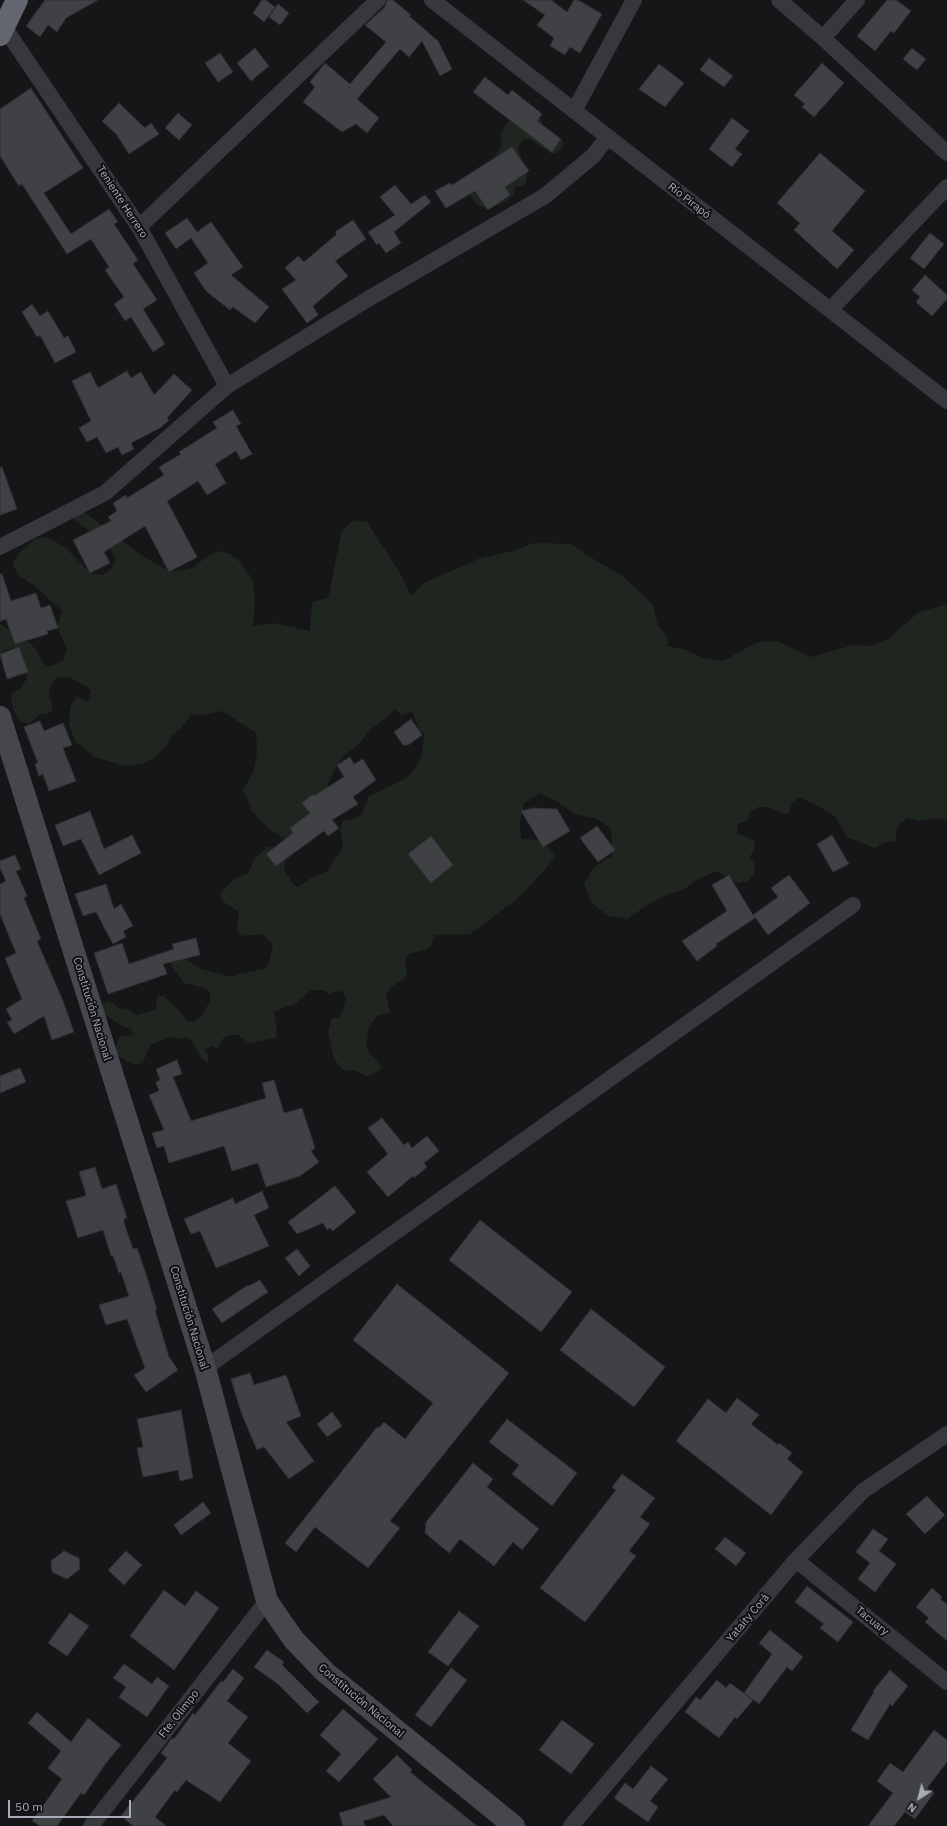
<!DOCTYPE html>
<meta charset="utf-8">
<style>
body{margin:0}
#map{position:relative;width:947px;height:1826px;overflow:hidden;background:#161618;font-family:"IBM Plex Sans",sans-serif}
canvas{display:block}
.north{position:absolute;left:899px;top:1778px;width:40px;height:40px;-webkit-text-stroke:3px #111113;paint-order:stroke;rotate:216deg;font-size:11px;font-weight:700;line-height:16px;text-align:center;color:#a8adb8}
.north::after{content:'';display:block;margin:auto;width:14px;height:18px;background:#a8adb8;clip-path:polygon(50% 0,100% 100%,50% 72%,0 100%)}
.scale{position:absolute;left:8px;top:1800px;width:123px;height:18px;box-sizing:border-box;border:2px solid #a8adb8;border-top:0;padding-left:5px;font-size:12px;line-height:14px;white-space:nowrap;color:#a8adb8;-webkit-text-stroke:3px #111113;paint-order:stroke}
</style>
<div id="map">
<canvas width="947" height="1826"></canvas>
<div class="north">N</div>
<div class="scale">50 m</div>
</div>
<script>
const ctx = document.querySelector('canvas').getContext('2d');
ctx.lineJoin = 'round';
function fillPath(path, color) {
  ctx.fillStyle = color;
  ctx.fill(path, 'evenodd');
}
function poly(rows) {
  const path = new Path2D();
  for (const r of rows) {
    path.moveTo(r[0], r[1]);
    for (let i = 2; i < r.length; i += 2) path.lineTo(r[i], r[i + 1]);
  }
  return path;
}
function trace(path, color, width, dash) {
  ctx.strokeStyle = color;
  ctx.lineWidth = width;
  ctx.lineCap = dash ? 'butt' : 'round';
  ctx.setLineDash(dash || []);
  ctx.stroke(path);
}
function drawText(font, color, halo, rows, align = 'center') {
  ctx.font = font + ' "IBM Plex Sans",sans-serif';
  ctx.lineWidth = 4;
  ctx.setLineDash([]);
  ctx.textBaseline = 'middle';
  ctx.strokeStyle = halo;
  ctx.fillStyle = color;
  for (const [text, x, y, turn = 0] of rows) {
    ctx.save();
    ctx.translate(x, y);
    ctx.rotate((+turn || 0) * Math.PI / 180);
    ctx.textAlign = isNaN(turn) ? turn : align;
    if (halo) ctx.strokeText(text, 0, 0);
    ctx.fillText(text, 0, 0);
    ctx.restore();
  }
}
fillPath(poly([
 [540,114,542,125,562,140,564,145,561,149,556,153,550,153,530,139,524,139,518,147,519,153,527,173,526,183,521,186,515,186,513,195,506,202,497,205,488,210,475,203,472,199,468,188,492,161,500,147,502,142,500,136,504,127,511,119],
 [81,510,143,556,170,572,192,568,209,555,219,551,230,554,239,561,253,580,255,602,253,626,273,623,310,631,312,602,328,598,342,530,354,520,367,522,400,573,411,596,424,583,478,559,516,550,534,543,571,544,587,555,624,577,653,605,657,623,669,639,667,646,686,650,704,658,723,661,758,642,777,641,811,657,853,645,872,646,889,638,919,612,947,604,947,820,938,818,918,821,908,818,900,823,896,832,896,841,886,842,875,848,847,837,836,818,829,812,800,797,792,803,789,813,786,814,767,807,758,807,750,812,747,821,738,824,737,834,755,840,754,850,749,858,755,864,754,873,748,881,738,883,717,871,695,881,683,890,668,894,644,907,628,919,608,916,592,903,584,884,594,867,612,856,611,829,595,818,574,814,558,802,540,793,524,803,520,821,521,839,541,840,556,856,544,871,517,899,470,934,434,935,431,946,426,950,408,954,405,960,407,973,404,979,393,986,386,993,390,1013,377,1016,369,1026,366,1047,370,1054,380,1063,381,1069,368,1077,356,1071,343,1070,334,1059,328,1032,332,1018,339,1017,343,1011,346,998,343,992,336,991,329,994,324,990,311,990,295,1004,274,1011,277,1031,276,1038,249,1043,238,1035,231,1035,224,1037,217,1049,211,1046,205,1050,208,1055,208,1062,202,1059,191,1040,185,1037,178,1039,171,1037,152,1044,148,1049,143,1063,136,1065,130,1063,118,1056,115,1049,120,1036,133,1035,131,1029,124,1027,107,1016,102,1011,102,1004,108,1001,114,1004,119,1008,131,1010,136,1015,156,1010,157,996,164,996,178,1009,187,1021,194,1022,204,1013,210,1000,210,992,205,988,184,983,171,965,168,959,176,952,200,969,233,977,238,974,264,969,269,964,273,944,262,934,242,936,237,931,239,912,222,901,220,894,234,879,247,874,251,868,253,861,267,847,281,847,287,850,284,866,286,873,293,884,298,887,310,879,329,870,333,860,340,853,343,844,340,830,343,820,352,820,362,814,369,796,405,779,412,772,422,756,424,734,419,729,412,712,401,715,395,709,386,718,370,730,358,745,341,758,328,783,328,802,303,834,284,839,266,826,252,811,243,789,253,773,257,754,256,733,222,711,203,715,192,714,181,728,172,735,166,746,154,758,144,763,125,766,94,757,75,741,69,724,70,707,76,696,88,702,91,691,87,687,71,678,59,677,54,680,49,690,49,695,53,706,52,711,47,714,41,714,28,724,23,722,17,718,11,701,12,694,21,688,27,678,25,666,17,649,11,648,0,653,0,624,30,643,37,651,42,662,47,666,52,666,63,660,67,650,57,626,62,611,36,587,17,574,13,563,19,553,36,538,48,537,67,549,90,573,102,575,111,569,116,559,104,539,85,528,74,519]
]), '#1e261f');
const building = poly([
 [45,0,98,0,66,18,57,32,48,25,40,37,26,26,45,0],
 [262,0,266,0,275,7,264,22,253,13,262,0],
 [387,0,393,0,411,15,409,16,438,41,452,69,440,76,422,41,409,57,400,49,357,99,379,118,367,133,356,124,342,132,303,102,315,87,310,82,325,63,350,84,386,42,365,25,385,7,387,0],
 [523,0,551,0,567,12,574,0,578,0,602,14,580,53,570,47,565,55,550,46,554,38,537,25,545,15,523,0],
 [887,0,896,0,911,11,894,33,891,31,875,51,857,36,887,0],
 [278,4,289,13,280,25,269,17,278,4],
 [255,48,269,66,251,81,237,63,255,48],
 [912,48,926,59,917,70,903,59,912,48],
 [220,53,233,72,218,82,205,63,220,53],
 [709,58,733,76,724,87,700,70,709,58],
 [822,63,844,83,814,117,802,107,805,104,794,95,822,63],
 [659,64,684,83,665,107,639,89,659,64],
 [485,77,508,95,512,90,542,114,537,121,561,139,552,152,473,92,485,77],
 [31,88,83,168,44,193,71,234,109,209,118,222,114,224,138,260,133,264,157,300,143,309,165,344,153,352,131,317,125,321,114,304,124,297,105,270,109,267,91,239,67,254,22,184,19,186,0,156,0,109,31,88],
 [119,103,145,128,151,123,159,134,129,154,116,134,102,121,119,103],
 [178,113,192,125,179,140,165,128,178,113],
 [732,118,749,131,735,149,742,154,732,167,709,149,732,118],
 [512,147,529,171,505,187,510,195,488,210,475,191,446,208,435,191,450,183,452,185,512,147],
 [820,153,865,191,832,231,854,250,837,269,794,230,800,223,777,203,820,153],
 [395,185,411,204,425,195,431,202,394,232,401,243,386,253,379,243,377,245,368,232,395,215,380,197,395,185],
 [187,218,197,232,211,222,243,267,231,275,269,307,255,323,233,307,230,310,206,291,194,273,208,263,191,238,176,249,165,233,187,218],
 [353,220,366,239,335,261,348,276,313,306,318,315,307,323,282,289,296,280,285,268,298,256,304,262,337,234,335,232,353,220],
 [930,233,944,244,924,269,910,258,930,233],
 [925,275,947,295,947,299,932,316,916,302,920,297,912,290,925,275],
 [32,304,40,316,48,311,64,338,68,336,76,352,55,363,40,335,37,337,22,312,32,304],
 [127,371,131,378,141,372,154,395,174,374,192,390,167,418,169,420,160,428,131,443,134,449,122,455,118,447,106,453,97,437,87,442,79,428,91,421,72,381,90,372,98,388,127,371],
 [233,410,241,424,236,426,252,454,241,460,236,451,215,464,226,483,207,495,198,481,167,501,197,557,169,572,145,526,104,552,110,563,90,573,73,540,111,521,108,517,117,511,113,503,126,495,127,498,164,475,159,467,181,454,179,452,217,428,213,422,233,410],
 [2,467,17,509,0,515,0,468,2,467],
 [0,574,2,574,11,601,36,593,41,608,50,605,58,628,47,631,48,634,15,644,6,619,0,621,0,574],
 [19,647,28,672,7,679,0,654,19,647],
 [411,719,422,735,408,745,403,745,394,732,411,719],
 [40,721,44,731,63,723,72,745,63,748,76,781,49,791,43,774,39,776,35,764,38,763,24,727,40,721],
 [350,757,354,764,363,759,376,780,353,797,358,804,332,820,339,828,328,836,324,831,276,866,266,854,293,833,290,828,310,813,302,803,313,794,314,796,344,777,337,765,350,757],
 [533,808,557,809,570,831,543,847,521,811,533,808],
 [90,811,104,849,132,835,141,853,99,875,81,839,63,846,55,825,90,811],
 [597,826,615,850,598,862,580,838,597,826],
 [832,835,849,864,833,872,817,844,832,835],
 [431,836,453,865,431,883,408,854,431,836],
 [15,855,21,869,16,871,27,896,24,898,41,939,37,941,63,1001,74,1032,52,1040,44,1016,14,1034,7,1022,12,1020,6,1009,22,999,5,958,16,953,0,914,0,884,6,881,0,868,0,861,15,855],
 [729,875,753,915,778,897,771,888,789,875,810,903,768,935,754,916,755,918,716,944,717,946,697,961,682,941,727,911,712,885,729,875],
 [106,884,114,909,121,904,133,926,123,931,126,937,113,944,96,912,83,916,75,894,106,884],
 [196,938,200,955,163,964,167,974,108,994,94,953,122,943,129,964,174,949,172,944,196,938],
 [177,1060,182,1074,173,1077,191,1121,266,1098,262,1083,274,1080,284,1113,302,1108,315,1148,311,1151,319,1162,300,1176,266,1187,258,1163,232,1171,224,1146,169,1163,164,1146,157,1148,152,1133,164,1130,149,1095,159,1091,156,1082,160,1080,156,1069,177,1060],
 [20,1068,26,1082,0,1093,0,1076,20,1068],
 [382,1118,404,1145,408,1142,412,1148,427,1136,439,1151,424,1163,427,1167,414,1178,413,1176,388,1197,367,1172,388,1154,368,1128,382,1118],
 [95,1167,102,1189,116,1184,127,1218,124,1219,124,1223,133,1249,137,1248,145,1271,157,1310,155,1310,169,1357,178,1370,146,1392,134,1375,145,1368,127,1319,106,1325,99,1305,129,1296,121,1272,119,1273,113,1256,111,1256,103,1230,78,1238,66,1201,85,1196,86,1194,79,1172,95,1167],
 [335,1186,356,1212,333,1231,330,1228,327,1230,323,1223,297,1234,288,1222,335,1186],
 [262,1191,269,1208,254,1215,269,1246,216,1268,200,1231,191,1234,184,1219,233,1198,235,1204,262,1191],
 [480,1220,572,1292,541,1332,449,1260,480,1220],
 [297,1249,310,1266,299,1276,285,1258,297,1249],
 [260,1280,268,1292,222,1323,212,1309,248,1285,249,1286,260,1280],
 [397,1284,509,1373,390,1521,400,1528,368,1568,315,1527,296,1552,285,1543,377,1427,379,1428,384,1422,405,1439,433,1403,353,1340,397,1284],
 [591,1309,665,1367,634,1407,560,1350,591,1309],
 [250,1373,254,1385,286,1375,301,1416,286,1422,314,1461,289,1479,264,1447,257,1450,241,1412,231,1379,250,1373],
 [737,1398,759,1415,751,1424,778,1445,779,1443,792,1453,787,1459,803,1472,771,1515,676,1441,708,1399,726,1413,737,1398],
 [181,1410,193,1478,180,1481,178,1470,143,1477,137,1448,143,1447,137,1419,181,1410],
 [332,1412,342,1426,327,1437,317,1424,332,1412],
 [507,1419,577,1473,552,1506,512,1474,519,1465,489,1442,507,1419],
 [473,1463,493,1479,487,1487,539,1529,522,1550,513,1542,494,1566,460,1539,449,1553,425,1533,426,1522,473,1463],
 [622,1474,655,1498,640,1517,650,1524,629,1551,636,1556,585,1622,540,1588,616,1490,612,1487,622,1474],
 [927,1496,945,1515,925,1534,906,1514,927,1496],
 [203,1502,211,1513,181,1535,174,1525,203,1502],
 [873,1529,888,1539,879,1551,896,1564,875,1592,858,1579,870,1563,856,1552,873,1529],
 [725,1537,746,1553,736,1566,715,1549,725,1537],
 [64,1551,79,1558,80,1569,67,1579,52,1572,51,1561,64,1551],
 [126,1551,142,1565,124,1585,108,1570,126,1551],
 [807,1586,853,1622,838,1642,820,1628,824,1624,795,1602,807,1586],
 [932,1588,942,1597,940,1599,947,1604,947,1641,925,1622,929,1618,916,1607,932,1588],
 [164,1590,185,1606,196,1591,219,1608,174,1670,130,1636,164,1590],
 [459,1611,479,1626,448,1666,428,1652,459,1611],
 [70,1613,89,1626,67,1656,48,1643,70,1613],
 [770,1630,803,1657,792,1671,787,1667,759,1704,744,1693,772,1654,759,1643,770,1630],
 [267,1650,284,1662,282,1665,319,1702,307,1713,278,1684,254,1667,267,1650],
 [124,1664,152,1684,157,1677,169,1686,147,1717,119,1697,126,1687,113,1678,124,1664],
 [451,1668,467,1680,431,1727,415,1715,451,1668],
 [233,1669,244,1678,227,1701,248,1717,228,1743,251,1761,220,1802,186,1780,177,1792,175,1790,155,1817,166,1826,133,1826,121,1816,167,1758,161,1753,172,1738,174,1739,193,1713,195,1715,221,1681,223,1682,233,1669],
 [890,1670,908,1686,892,1706,890,1704,868,1740,851,1730,874,1692,873,1691,890,1670],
 [717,1680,726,1688,730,1683,753,1700,737,1719,735,1717,719,1738,685,1712,696,1697,700,1700,717,1680],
 [343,1709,378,1739,339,1782,326,1771,341,1754,320,1735,343,1709],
 [37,1712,71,1742,88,1718,121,1745,106,1763,84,1795,81,1793,57,1826,40,1826,32,1821,62,1779,48,1768,61,1751,28,1723,37,1712],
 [562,1720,594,1744,571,1774,539,1750,562,1720],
 [934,1730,947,1740,947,1762,927,1788,934,1793,915,1819,905,1812,894,1826,868,1826,893,1793,877,1781,890,1763,903,1772,934,1730],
 [397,1755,412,1770,410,1772,477,1826,393,1826,384,1815,363,1821,365,1826,343,1826,339,1813,391,1797,373,1779,397,1755],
 [651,1766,668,1779,650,1801,658,1807,648,1822,614,1798,625,1783,633,1789,651,1766]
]);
fillPath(building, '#404145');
trace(building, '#303034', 1);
trace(poly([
 [432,0,947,401],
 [779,0,823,38,947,153],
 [4,27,139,227,227,386],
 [823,38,857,0],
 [574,111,634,0],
 [139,227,378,0],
 [830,310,947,187],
 [0,547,105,493,227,386,368,299,545,196,593,156,608,137],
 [205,1368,853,905],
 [796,1560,947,1682],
 [91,1826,267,1601],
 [571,1826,796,1560,863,1491,947,1434]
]), '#37383d', 16);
trace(poly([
 [0,717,205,1368,267,1601,294,1640,326,1673,514,1826]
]), '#45474d', 22);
trace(poly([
 [0,35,17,0]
]), '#63666e', 22);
drawText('11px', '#a8adb8', '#111113', [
 ["Río Pirapó",689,201,38],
 ["Teniente Herrero",122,202,57],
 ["Constitución Nacional",92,1009,73],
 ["Constitución Nacional",189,1318,73],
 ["Yataity Corá",748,1618,-50],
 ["Tacuary",872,1621,39],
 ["Constitución Nacional",361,1701,40],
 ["Fte. Olimpo",179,1714,-52]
]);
</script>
